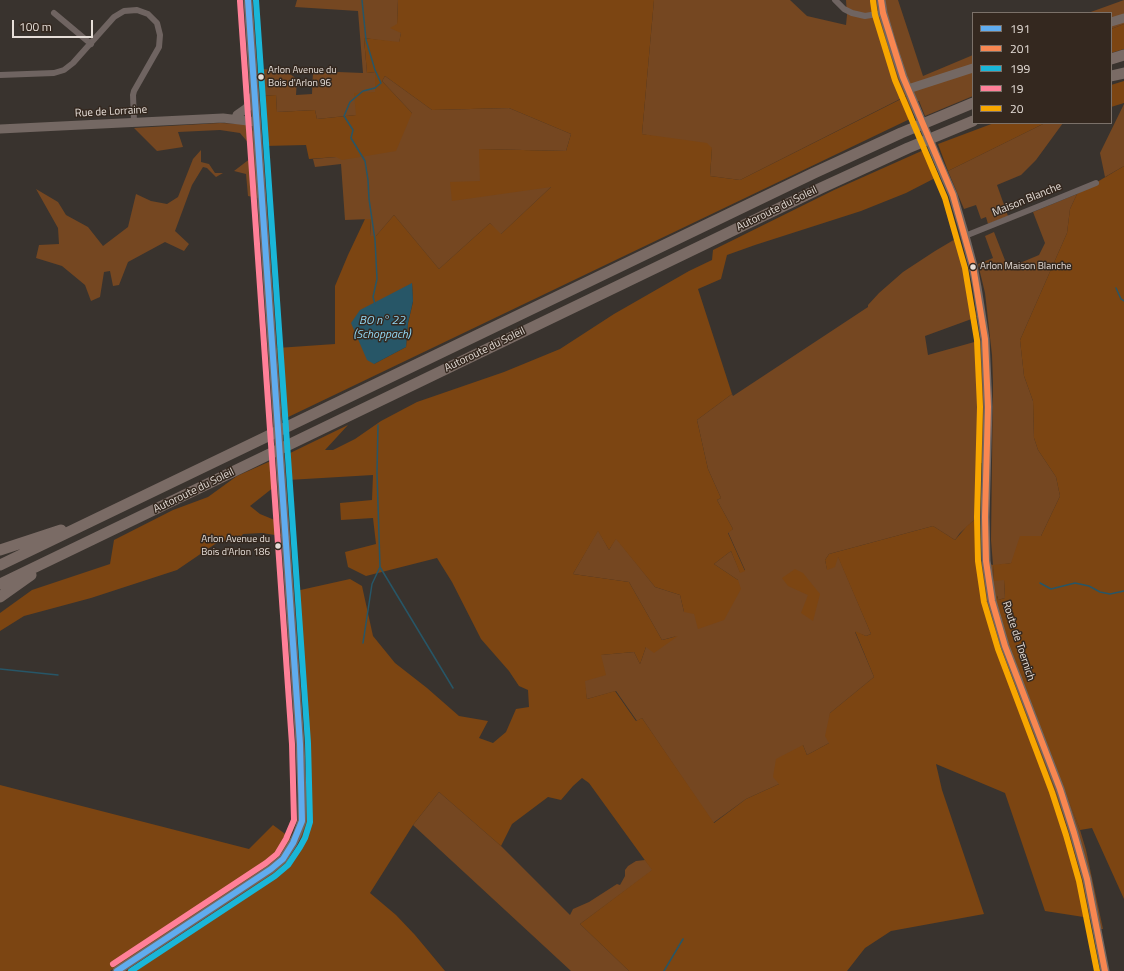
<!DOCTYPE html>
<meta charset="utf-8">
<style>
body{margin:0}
#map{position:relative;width:1124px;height:971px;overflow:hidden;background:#39332e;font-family:"Titillium Web",sans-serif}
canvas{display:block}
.legend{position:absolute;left:972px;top:12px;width:140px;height:112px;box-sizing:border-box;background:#34281f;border:1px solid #7b7169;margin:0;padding:5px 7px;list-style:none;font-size:12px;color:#e6ded8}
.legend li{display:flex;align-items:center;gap:8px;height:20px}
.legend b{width:20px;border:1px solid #7b7169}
.scale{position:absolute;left:12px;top:20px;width:81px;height:18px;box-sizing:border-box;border:2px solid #e6ded8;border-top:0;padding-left:5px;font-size:12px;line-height:14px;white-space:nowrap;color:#e6ded8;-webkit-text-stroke:3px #34281f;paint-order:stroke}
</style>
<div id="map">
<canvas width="1124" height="971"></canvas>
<ul class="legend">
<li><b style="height:5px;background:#60acee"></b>191</li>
<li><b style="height:5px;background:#f88751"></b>201</li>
<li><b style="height:5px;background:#1ab6d8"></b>199</li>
<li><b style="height:5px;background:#ff8098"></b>19</li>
<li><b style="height:5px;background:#f7a600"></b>20</li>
</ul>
<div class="scale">100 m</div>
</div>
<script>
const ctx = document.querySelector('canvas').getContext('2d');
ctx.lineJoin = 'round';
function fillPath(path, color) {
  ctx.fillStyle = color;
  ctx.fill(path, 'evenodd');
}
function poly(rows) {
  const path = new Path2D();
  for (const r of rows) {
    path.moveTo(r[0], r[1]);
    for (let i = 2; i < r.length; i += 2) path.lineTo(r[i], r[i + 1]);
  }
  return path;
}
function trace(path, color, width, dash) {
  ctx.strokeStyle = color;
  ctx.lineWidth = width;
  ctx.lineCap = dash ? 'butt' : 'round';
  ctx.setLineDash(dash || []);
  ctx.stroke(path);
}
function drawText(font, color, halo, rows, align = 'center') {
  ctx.font = font + ' "Titillium Web",sans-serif';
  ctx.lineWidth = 3;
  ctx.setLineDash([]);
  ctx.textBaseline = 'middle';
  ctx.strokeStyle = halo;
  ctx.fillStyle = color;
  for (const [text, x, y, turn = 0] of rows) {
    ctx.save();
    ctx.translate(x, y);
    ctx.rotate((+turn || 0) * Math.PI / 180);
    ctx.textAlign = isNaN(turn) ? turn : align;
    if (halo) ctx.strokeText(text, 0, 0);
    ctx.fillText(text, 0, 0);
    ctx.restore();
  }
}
fillPath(poly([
 [297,0,398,0,397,24,401,33,399,43,364,38,367,73,375,72,375,93,356,115,317,119,315,110,277,112,276,95,261,96,259,69,284,70,297,79,296,95,312,94,313,71,363,73,358,11,295,7],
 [654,0,790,0,807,16,846,25,847,15,846,0,898,0,923,76,973,55,973,96,925,116,919,101,909,104,906,96,740,180,710,176,712,148,642,134],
 [1124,0,1124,24,1111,29,1111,13,1088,13],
 [385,76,432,110,509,108,571,134,566,151,479,149,552,186,500,235,490,223,439,269,394,215,376,236,370,236,371,219,345,220,341,164,315,167,313,159,336,157,412,113,382,81],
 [1124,104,1124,166,1105,177,1100,153],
 [220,123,243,124,249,126,253,131,258,198,248,196,246,174,234,171,251,158,251,146,240,133,220,130,178,132,183,147,157,151,134,128],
 [1045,123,1063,123,1036,160,1021,175,997,185,1008,216,988,224,986,217,981,219,976,205,964,209,948,171],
 [201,150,201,162,209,164,215,173,223,173,216,177,207,168,203,167,192,185,175,231,189,244,184,251,165,242,128,262,119,285,113,286,110,271,104,272,100,297,91,301,85,285,62,266,36,258,39,245,59,244,58,228,36,189,58,202,66,215,88,227,103,246,128,227,136,194,151,201,167,204,178,197,193,159],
 [1077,194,1070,209,1067,233,1020,340,1024,376,1033,401,1034,438,1038,450,1056,477,1060,496,1041,536,1011,563,993,566,994,580,1004,580,1005,598,998,600,998,596,995,599,1080,830,1086,850,1103,929,1097,929,1096,922,1090,918,1082,879,1064,817,993,627,985,596,980,561,993,565,991,540,993,383,992,355,985,293,978,264,993,258,985,236,994,232,1008,268,1039,255,1045,243,1033,212],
 [957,238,977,317,925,336,928,355,985,339,986,463,981,463,980,518,973,521,960,533,955,540,933,526,829,554,825,560,827,569,838,556,871,634,866,636,855,632,874,677,830,713,829,743,807,755,803,745,779,784,746,799,713,823,642,718,637,721,616,691,587,699,584,681,600,655,634,652,640,664,646,647,677,636,662,640,629,582,573,574,598,530,609,550,616,538,655,587,680,595,684,612,738,580,714,564,731,551,740,572,745,570,728,532,733,529,717,500,721,498,708,469,697,420,732,394,733,396,868,307,868,305,879,293,903,272,935,251],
 [439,792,501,846,570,915,573,909,589,902,617,884,620,885,625,876,625,870,628,866,636,861,645,860,653,870,580,924,629,971,571,971,413,825]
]), '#754721');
fillPath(poly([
 [398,0,654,0,642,134,707,143,712,148,710,176,740,180,907,96,914,117,282,420,277,348,335,344,335,286,348,255,365,219,371,219,370,236,376,236,394,215,439,269,490,223,501,234,551,187,452,201,450,182,480,181,479,149,566,151,571,134,509,108,432,110,385,76,382,81,412,113,396,151,342,160,336,157,309,159,306,145,264,146,261,96,276,95,277,112,315,110,317,119,356,115,354,93,375,92,375,72,367,73,364,38,399,42,401,33,390,28,397,24],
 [412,283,413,302,408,323,406,347,374,364],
 [1124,24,1124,49,1111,53,1111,29],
 [1124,81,1124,103,1111,107,1111,85],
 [994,123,1045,123,948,171,938,144],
 [926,149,939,176,906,193,861,211,755,245,727,255,721,279,698,289,732,394,697,420,708,469,721,498,717,500,733,529,728,533,745,571,740,573,731,551,714,564,738,580,741,589,724,620,698,629,694,614,684,612,680,595,655,587,616,539,609,550,598,531,573,574,629,582,662,640,678,636,654,653,646,647,640,664,634,652,601,655,606,675,585,681,587,699,615,691,636,721,642,718,714,823,746,799,779,784,773,777,776,759,803,745,807,755,829,743,825,736,830,713,874,677,855,631,866,636,871,634,838,557,835,567,827,570,825,560,829,554,933,526,955,540,967,526,973,521,980,518,980,561,982,575,985,597,993,627,1064,817,1082,879,1090,918,1045,911,1005,793,936,764,942,790,984,914,891,931,865,948,847,971,629,971,580,924,652,870,589,783,582,778,573,786,561,800,548,797,512,824,501,846,439,792,413,825,370,893,396,915,415,935,445,971,126,971,249,889,287,861,299,844,306,821,306,765,300,646,296,591,350,579,362,586,373,636,395,663,427,688,459,716,488,721,479,738,493,743,506,732,516,709,529,707,528,690,519,686,509,671,481,639,452,582,437,558,366,576,348,567,345,552,376,544,373,518,341,520,340,503,372,500,373,475,288,480,286,455,348,425,325,450,333,450,355,439,381,421,417,402,504,372,560,349,614,314,689,271,712,260,713,250,834,190],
 [1124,166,1124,899,1092,828,1080,830,1009,646,995,599,997,595,998,600,1005,598,1004,580,994,581,993,565,1011,563,1020,536,1041,536,1060,496,1056,477,1038,450,1034,438,1033,401,1024,376,1020,340,1067,233,1070,209,1077,194],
 [273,460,274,487,250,506,260,514,277,521,281,536,262,533,243,534,239,539,218,542,177,570,91,598,24,616,0,631,0,613,32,590,110,564,114,540,173,510,208,497,237,476],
 [795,569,803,573,820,594,813,621,801,613,808,595,788,586,782,578],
 [0,785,249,849,273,825,292,839,272,864,110,971,0,971]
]), '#7c4512');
fillPath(poly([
 [412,283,413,301,408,323,406,347,374,364,367,360,351,323,360,310]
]), '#275667');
trace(poly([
 [362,0,366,40,375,70,381,83,375,88,363,91,350,102,344,116,353,130,351,138,365,161,368,180,369,199,375,240,377,279,373,297,375,304],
 [1116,288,1121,299,1124,301],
 [380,567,453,688],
 [1040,583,1051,589,1075,583,1089,586,1100,592,1110,594,1124,591],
 [363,643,372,584,380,567,377,473,378,425],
 [0,669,58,675],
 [664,971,683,939]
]), '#275667', 1.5);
trace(poly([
 [835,0,844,9,852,13,865,16,883,13],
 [54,13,91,44],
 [0,75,54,73,64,70,73,63,114,17,124,11,137,10,148,14,157,23,160,35,159,47,134,91,133,95,134,122],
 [965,236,1052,201,1096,183]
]), '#6f6461', 6);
trace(poly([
 [881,0,883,13,892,44,903,77,939,163,953,195,965,236,973,266,977,287,985,339,988,407,985,517,986,561,992,601,1005,646,1060,789,1074,833,1087,879,1105,971],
 [1111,22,1124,18],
 [908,89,973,68],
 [237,115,247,108,254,95],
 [0,129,223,118,256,122],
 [117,971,271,869,283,859,293,843,297,835,302,821,302,795,300,744,248,0]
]), '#746863', 9);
trace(poly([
 [1111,59,1124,55],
 [1111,76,1124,73],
 [0,550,61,530],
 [0,565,814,173,901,133,973,103],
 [0,584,821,188,908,148,973,121],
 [0,597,31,575]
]), '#7a6b65', 11);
trace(poly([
 [117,971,271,869,283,859,293,843,302,821,300,744,248,0]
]), '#60acee', 6);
trace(poly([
 [881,0,883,13,903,77,953,195,973,266,985,339,988,407,985,517,986,561,992,601,1005,646,1060,789,1074,833,1087,879,1105,971]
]), '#f88751', 6);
trace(poly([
 [131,971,275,876,288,865,300,847,305,838,310,822,308,743,256,0]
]), '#1ab6d8', 6);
trace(poly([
 [113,964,266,863,277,854,286,839,294,820,292,744,240,1]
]), '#ff8098', 6);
trace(poly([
 [873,1,875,15,895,80,945,198,965,268,977,340,980,407,977,517,978,561,984,602,998,649,1052,792,1066,835,1079,881,1097,971]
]), '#f7a600', 6);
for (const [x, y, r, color] of [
 [261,77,3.5,"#e6ded8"],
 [973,267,3.5,"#e6ded8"],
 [278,546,3.5,"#e6ded8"]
]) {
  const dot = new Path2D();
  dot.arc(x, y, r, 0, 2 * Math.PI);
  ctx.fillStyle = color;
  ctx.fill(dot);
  trace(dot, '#34281f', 1.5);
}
drawText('10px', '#e6ded8', '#34281f', [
 ["Arlon Avenue du",268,71],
 ["Bois d'Arlon 96",268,84],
 ["Arlon Maison Blanche",980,267],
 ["Arlon Avenue du",270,540,"right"],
 ["Bois d'Arlon 186",270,553,"right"]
], 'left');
drawText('11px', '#e6ded8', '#34281f', [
 ["Rue de Lorraine",111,112,-3],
 ["Maison Blanche",1027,200,-22],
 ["Autoroute du Soleil",777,209,-26],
 ["Autoroute du Soleil",485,350,-26],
 ["Autoroute du Soleil",194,491,-26],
 ["Route de Toernich",1018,641,72]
]);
drawText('italic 12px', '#91d8f5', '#34281f', [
 ["BO n° 22",382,321],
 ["(Schoppach)",382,335]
]);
</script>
